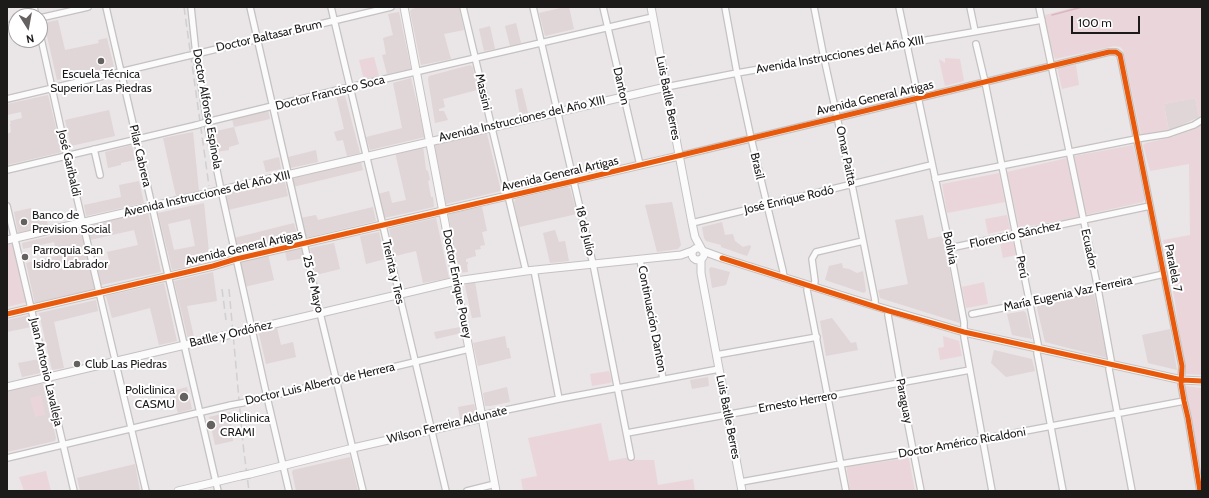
<!DOCTYPE html>
<meta charset="utf-8">
<style>
body{margin:0}
#map{position:relative;width:1209px;height:498px;overflow:hidden;background:#eae5e6;font-family:Cabin,sans-serif}
canvas{display:block}
.frame{position:absolute;inset:0;border:8px solid #1d1a1a;pointer-events:none}
.north{position:absolute;left:8px;top:8px;width:40px;height:40px;box-sizing:border-box;background:#fff;border:1px solid #a5a3a3;border-radius:50%;rotate:169deg;font-size:11px;font-weight:700;line-height:16px;text-align:center;color:#1d1a1a}
.north::after{content:'';display:block;margin:auto;width:14px;height:18px;background:#656161;clip-path:polygon(50% 0,100% 100%,50% 72%,0 100%)}
.scale{position:absolute;left:1071px;top:16px;width:69px;height:18px;box-sizing:border-box;border:2px solid #1d1a1a;border-top:0;padding-left:5px;font-size:12px;line-height:14px;white-space:nowrap;color:#1d1a1a;-webkit-text-stroke:3px #fff;paint-order:stroke}
</style>
<div id="map">
<canvas width="1209" height="498"></canvas>
<div class="frame"></div>
<div class="north">N</div>
<div class="scale">100 m</div>
</div>
<script>
const ctx = document.querySelector('canvas').getContext('2d');
ctx.lineJoin = 'round';
function fillPath(path, color) {
  ctx.fillStyle = color;
  ctx.fill(path, 'evenodd');
}
function poly(rows) {
  const path = new Path2D();
  for (const r of rows) {
    if (r.length === 3) {
      path.moveTo(r[0] + r[2], r[1]);
      path.arc(r[0], r[1], r[2], 0, 2 * Math.PI);
      continue;
    }
    path.moveTo(r[0], r[1]);
    for (let i = 2; i < r.length; i += 2) path.lineTo(r[i], r[i + 1]);
  }
  return path;
}
function trace(path, color, width, dash) {
  ctx.strokeStyle = color;
  ctx.lineWidth = width;
  ctx.lineCap = dash ? 'butt' : 'round';
  ctx.setLineDash(dash || []);
  ctx.stroke(path);
}
function drawText(font, color, halo, rows, align = 'center') {
  ctx.font = font + ' Cabin,sans-serif';
  ctx.lineWidth = 4;
  ctx.setLineDash([]);
  ctx.textBaseline = 'middle';
  ctx.strokeStyle = halo;
  ctx.fillStyle = color;
  for (const [text, x, y, turn = 0] of rows) {
    ctx.save();
    ctx.translate(x, y);
    ctx.rotate((+turn || 0) * Math.PI / 180);
    ctx.textAlign = isNaN(turn) ? turn : align;
    if (halo) ctx.strokeText(text, 0, 0);
    ctx.fillText(text, 0, 0);
    ctx.restore();
  }
}
fillPath(poly([
 [419,7,459,7,464,30,444,34,451,59,421,65,410,11,412,9],
 [565,7,569,7,574,29,545,36,539,13],
 [399,12,411,69,387,74,382,55,386,54,383,38,393,35,388,14],
 [58,20,65,50,99,43,98,40,107,38,114,67,57,80,44,23],
 [516,23,521,43,510,46,505,26],
 [490,26,495,49,484,51,479,29],
 [470,65,473,67,477,90,443,99,445,107,439,109,439,111,444,111,448,120,435,123,428,79,429,76],
 [411,78,425,137,370,150,366,137,402,128,393,83],
 [522,88,528,113,520,115,515,90],
 [344,92,360,153,347,156,343,140,337,141,334,132,344,129,336,95],
 [48,95,62,152,7,165,7,134,11,132,10,124,11,124,10,121,22,118,21,112,7,115,7,104],
 [1195,98,1199,117,1169,131,1164,104],
 [109,110,115,136,71,146,65,120],
 [268,110,270,119,234,127,239,144,229,147,229,150,216,152,212,132,234,127,232,119],
 [486,130,501,191,446,204,444,194,443,194,433,143],
 [193,132,199,191,176,196,163,138],
 [132,145,135,160,121,163,121,165,108,168,105,152],
 [423,146,426,170,428,171,430,180,428,181,431,197,433,197,434,207,384,218,378,194,389,191,392,203,406,200,395,152],
 [316,150,318,162,290,168,288,157],
 [279,157,281,169,266,172,263,161],
 [360,158,363,170,293,187,290,175],
 [284,178,288,196,228,210,224,192],
 [139,181,144,203,86,216,84,205,121,197,119,185],
 [567,187,570,188,577,214,519,227,514,202,516,199],
 [672,202,681,245,678,249,657,252,645,205],
 [204,203,210,262,172,270,158,213],
 [190,219,195,246,174,250,168,224],
 [373,207,376,221,305,238,300,218,316,215,318,220],
 [482,207,487,231,482,232,485,245,480,246,481,249,475,250,476,256,466,259,466,262,468,262,468,264,467,265,468,272,459,273,448,213],
 [31,208,33,215,45,212,48,226,18,233,14,212],
 [148,211,161,272,101,285,97,267,110,264,107,252,138,245,134,230,90,240,87,225],
 [923,215,928,239,943,236,960,323,880,298,878,290,908,284,895,220],
 [436,218,449,278,423,283,416,251,395,256,389,229],
 [722,222,725,235,733,234,735,241,743,247,750,245,751,247,747,256,721,247,721,245,706,241,704,238,702,227],
 [294,223,298,238,237,253,234,238],
 [81,229,95,290,35,304,26,263,57,256,54,242,23,249,22,243],
 [555,230,559,242,565,241,569,261,550,263,543,233],
 [379,232,385,259,366,264,360,236],
 [334,243,340,269,316,275,310,248],
 [301,247,304,258,287,261,285,251],
 [268,254,274,280,244,287,239,261],
 [842,263,843,268,849,269,857,273,863,271,866,291,864,293,825,280,829,266],
 [711,267,730,272,726,285,712,288,709,269],
 [213,272,217,301,187,306,194,337,188,339,174,281],
 [475,282,481,317,472,318,465,286,467,283],
 [164,283,177,341,159,345,150,308,112,318,106,296],
 [1094,294,1107,358,1045,342,1037,308,1038,305],
 [96,300,98,311,54,322,64,368,52,370,39,313],
 [1024,311,1026,313,1032,339,1012,335,1007,314],
 [29,315,31,327,7,332,7,320],
 [832,318,851,343,856,342,858,350,826,356,820,321],
 [460,327,461,333,436,339,434,332],
 [277,328,281,345,293,342,296,357,266,364,259,334,261,332],
 [1170,329,1177,370,1148,363,1142,335],
 [505,336,507,348,509,348,511,358,478,366,473,343],
 [994,350,1032,359,1035,371,1006,377,991,363],
 [39,359,42,371,40,373,22,377,18,363],
 [708,377,709,386,692,389,690,380],
 [41,383,44,385,56,438,55,441,7,452,7,391],
 [187,387,192,409,178,413,172,391],
 [507,387,510,402,490,406,485,406,483,393],
 [474,404,476,411,472,416,460,419,458,407],
 [230,412,233,441,215,445,209,417],
 [350,457,358,491,296,491,292,472,293,470],
 [135,464,140,491,80,491,77,478]
]), '#e0d5d7');
fillPath(poly([
 [1075,7,1202,7,1202,115,1199,117,1195,98,1164,104,1169,131,1155,132,1141,135,1123,50,1120,47,1115,46,1055,59,1044,25,1044,18,1045,15],
 [374,57,379,76,364,80,359,60],
 [945,58,960,59,964,81,945,86,939,59,945,63],
 [1076,65,1079,85,1062,89,1057,68],
 [1202,124,1202,375,1185,374,1175,302,1163,240,1190,235,1189,164,1150,171,1143,145,1146,143,1172,137,1189,131],
 [1133,145,1145,199,1143,202,1085,215,1074,156],
 [1067,158,1079,217,1019,228,1007,172],
 [999,173,1005,202,947,213,942,184],
 [1007,215,1010,229,988,234,985,219],
 [12,241,27,302,7,307,7,242],
 [1011,241,1013,242,1016,255,1003,258,1000,243],
 [984,282,988,304,966,308,962,287],
 [943,336,959,341,962,356,940,360,938,348,944,347],
 [609,371,612,381,610,383,592,386,590,374],
 [1186,386,1202,388,1202,491,1191,417,1185,396,1184,388],
 [41,395,45,415,35,417,30,398],
 [601,423,609,461,630,457,630,459,635,460,654,460,658,485,693,479,695,491,523,491,521,479,537,476,528,438],
 [907,458,909,459,915,491,850,491,847,471,847,467],
 [46,471,51,491,24,491,19,477]
]), '#ead6da');
trace(poly([
 [1052,15,1082,7]
]), '#d8b6bf', 1.5);
const minor = poly([
 [34,7,36,16],
 [106,7,218,491],
 [191,7,196,54,207,122,221,190,267,397,289,491],
 [250,7,320,313,363,491],
 [331,7,446,491],
 [463,7,526,271],
 [533,7,593,264,631,457],
 [603,7,640,165],
 [725,7,737,73,751,138,783,271,784,278],
 [814,7,824,58,852,185,875,300,875,306],
 [899,7,950,248,964,322,964,337,992,491],
 [970,7,975,31],
 [1039,7,1098,289,1111,360,1109,369,1132,491],
 [40,18,88,7],
 [7,26,16,24],
 [40,34,67,156,146,491],
 [976,44,985,82,1038,344,1037,353,1063,491],
 [196,54,391,7],
 [666,87,737,73,1042,20],
 [7,99,187,56],
 [207,122,350,87,653,17],
 [94,149,100,175],
 [679,156,1109,52,1116,52,1120,55,1182,366,1181,384,1184,401,1188,418,1200,491],
 [7,170,197,125],
 [935,179,1136,139,1168,134,1194,125,1202,120],
 [7,206,74,491],
 [692,223,931,165],
 [950,248,1150,206],
 [640,260,663,379],
 [534,270,559,399],
 [808,285,807,290,846,491],
 [814,287,815,281,812,259,816,252,863,241],
 [889,311,888,315,900,383,921,491],
 [972,314,1098,289,1164,274],
 [716,355,817,337],
 [242,403,469,349],
 [482,416,487,414,559,399,719,369],
 [627,433,970,370],
 [7,458,231,405],
 [741,482,841,464,914,452,1184,401],
 [467,491,495,484]
]);
const tertiary = poly([
 [404,7,496,491],
 [651,7,692,223,695,237,701,248],
 [7,240,666,87],
 [698,254,6],
 [703,251,722,258,875,306,964,332,1146,372,1182,380,1202,381],
 [701,259,701,273,742,491],
 [7,314,213,266,236,259,679,156],
 [236,333,456,281,526,271,681,255,692,251],
 [7,387,223,336],
 [250,474,353,448,432,430,478,419,482,416],
 [178,491,240,476]
]);
trace(minor, '#c5c2c2', 8);
trace(tertiary, '#c5c2c2', 9);
trace(minor, '#fcfbfb', 5.5);
trace(tertiary, '#fcfbfb', 7);
trace(poly([
 [184,7,209,186],
 [222,289,226,320],
 [229,289,243,444,249,491]
]), '#d0d0d0', 1.5, [8, 4]);
const minorBridge = poly([
 [187,56,196,54],
 [197,125,207,122],
 [231,405,242,403]
]);
const tertiaryBridge = poly([
 [223,336,236,333],
 [240,476,250,474]
]);
trace(minorBridge, '#c5c2c2', 8, []);
trace(tertiaryBridge, '#c5c2c2', 9, []);
trace(minorBridge, '#fcfbfb', 5.5);
trace(tertiaryBridge, '#fcfbfb', 7);
trace(poly([
 [722,258,889,311,964,332,1146,372,1182,380,1202,381],
 [7,314,213,266,236,259,574,181,1109,52,1116,52,1120,55,1182,366,1181,384,1184,401,1188,418,1200,491]
]), '#e8590c', 5);
for (const [x, y, r, color] of [
 [101,61,4,"#656161"],
 [24,222,4,"#656161"],
 [25,257,4,"#656161"],
 [77,364,4,"#656161"],
 [184,397,5,"#656161"],
 [211,425,5,"#656161"]
]) {
  const dot = new Path2D();
  dot.arc(x, y, r, 0, 2 * Math.PI);
  ctx.fillStyle = color;
  ctx.fill(dot);
  trace(dot, '#fff', 1.5);
}
drawText('12px', '#1d1a1a', '#fff', [
 ["Doctor Baltasar Brum",269,36,-13],
 ["Avenida Instrucciones del Año XIII",840,55,-10],
 ["Danton",621,86,77],
 ["Massini",483,92,77],
 ["Doctor Francisco Soca",330,93,-14],
 ["Luis Batlle Berres",668,98,79],
 ["Avenida General Artigas",875,98,-13],
 ["Doctor Alfonso Espínola",207,109,80],
 ["Avenida Instrucciones del Año XIII",522,119,-13],
 ["Pilar Cabrera",140,156,77],
 ["Omar Paitta",846,156,78],
 ["José Garibaldi",69,163,77],
 ["Brasil",757,166,77],
 ["Avenida General Artigas",560,174,-13],
 ["Avenida Instrucciones del Año XIII",207,194,-13],
 ["José Enrique Rodó",789,200,-13],
 ["18 de Julio",585,231,77],
 ["Florencio Sánchez",1015,235,-12],
 ["Avenida General Artigas",244,248,-13],
 ["Bolivia",950,248,79],
 ["Ecuador",1089,249,78],
 ["Perú",1022,267,79],
 ["Paralela 7",1173,268,79],
 ["Treinta y Tres",393,272,77],
 ["25 de Mayo",313,284,77],
 ["Doctor Enrique Pouey",457,284,79],
 ["María Eugenia Vaz Ferreira",1068,294,-12],
 ["Continuación Danton",652,319,79],
 ["Batlle y Ordóñez",231,334,-13],
 ["Juan Antonio Lavalleja",46,372,77],
 ["Doctor Luis Alberto de Herrera",320,384,-13],
 ["Paraguay",904,401,79],
 ["Ernesto Herrero",798,402,-10],
 ["Luis Batlle Berres",728,417,79],
 ["Wilson Ferreira Aldunate",447,425,-14],
 ["Doctor Américo Ricaldoni",962,443,-10]
]);
drawText('12px', '#1d1a1a', '#fff', [
 ["Escuela Técnica",101,74,"center"],
 ["Superior Las Piedras",101,88,"center"],
 ["Banco de",32,215],
 ["Prevision Social",32,229],
 ["Parroquia San",33,250],
 ["Isidro Labrador",33,264],
 ["Club Las Piedras",85,364],
 ["Policlinica",175,390,"right"],
 ["CASMU",175,404,"right"],
 ["Policlinica",220,418],
 ["CRAMI",220,432]
], 'left');
</script>
